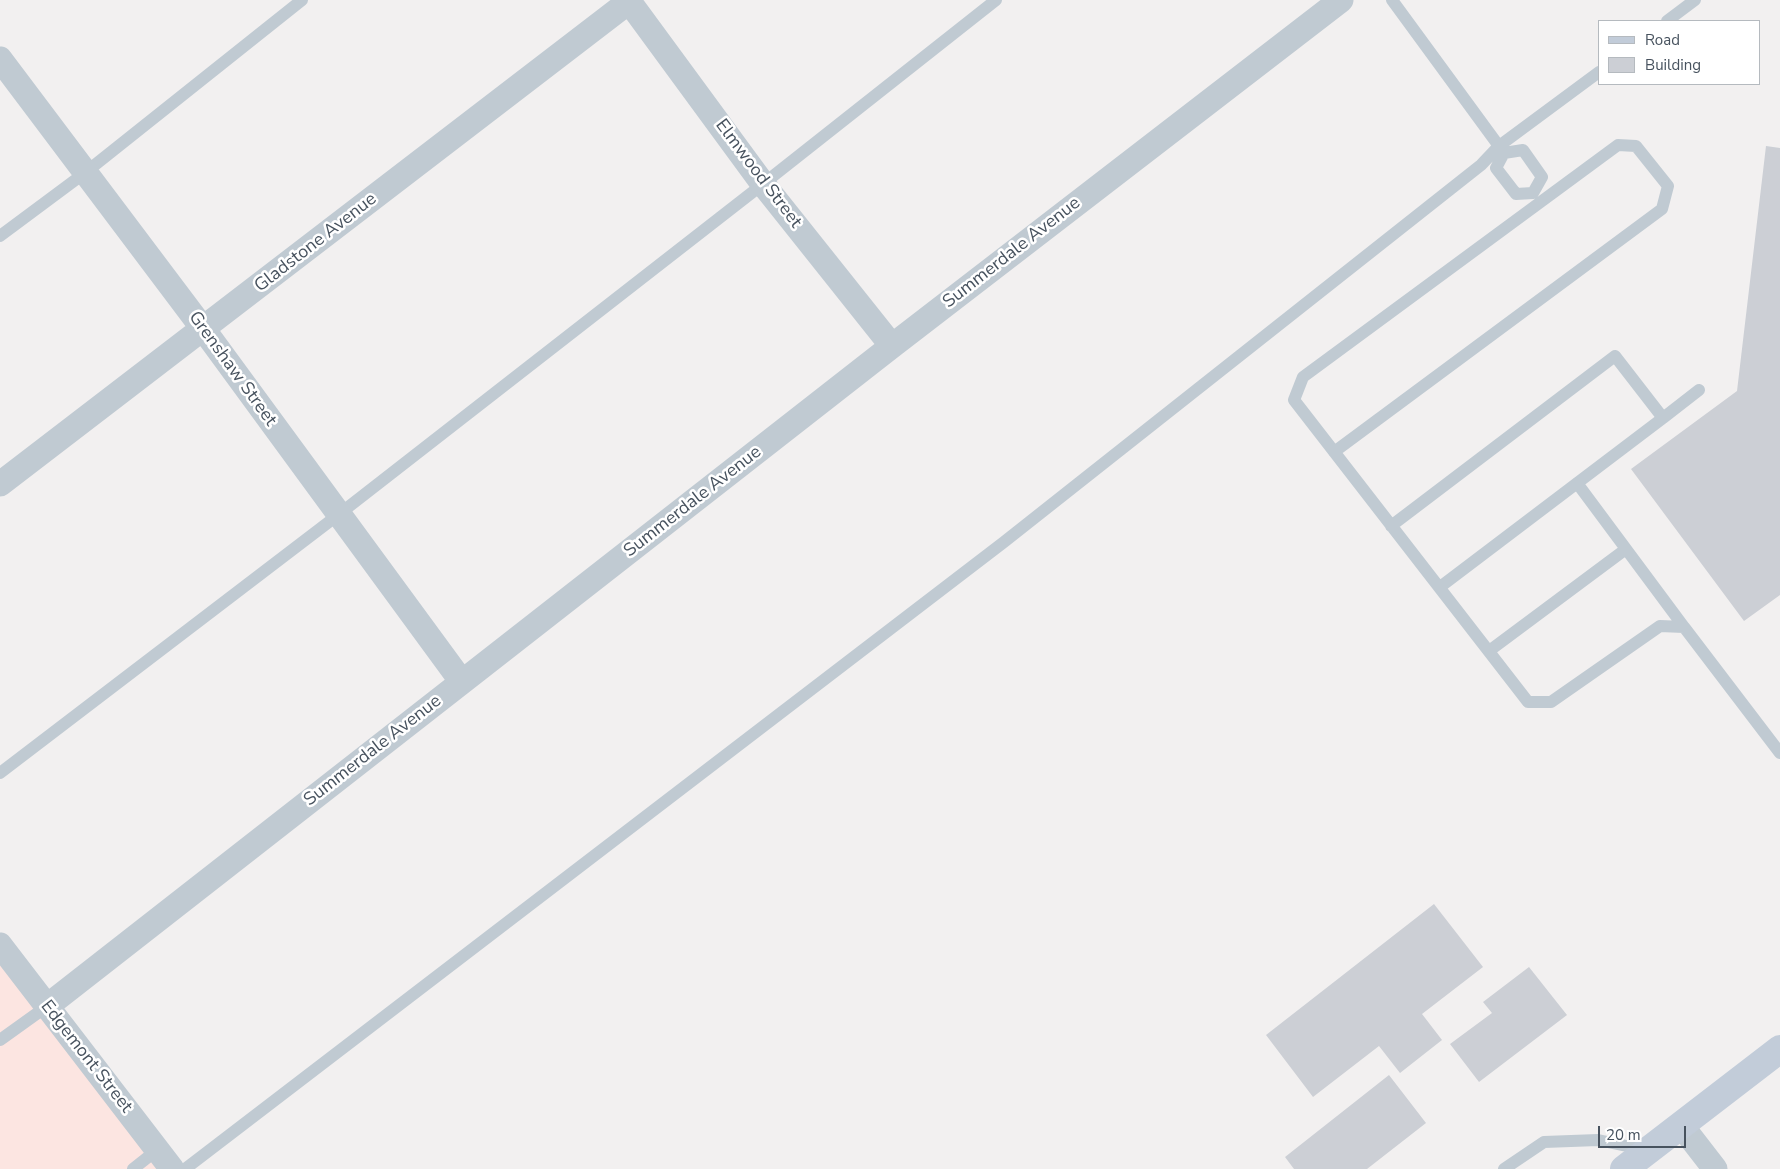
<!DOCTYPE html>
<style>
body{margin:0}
#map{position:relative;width:1780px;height:1169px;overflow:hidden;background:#f2f0f0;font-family:"Nunito Sans",sans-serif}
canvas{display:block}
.legend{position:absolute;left:1598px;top:20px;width:162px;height:65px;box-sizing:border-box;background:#fff;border:1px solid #b5babf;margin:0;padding:6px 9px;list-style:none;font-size:15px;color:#47525e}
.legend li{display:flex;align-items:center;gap:10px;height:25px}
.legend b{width:25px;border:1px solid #b5babf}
.scale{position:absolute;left:1598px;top:1126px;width:88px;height:22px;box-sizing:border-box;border:2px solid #47525e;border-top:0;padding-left:6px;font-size:15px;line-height:18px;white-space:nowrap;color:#47525e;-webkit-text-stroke:4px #fff;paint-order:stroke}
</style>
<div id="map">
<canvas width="1780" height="1169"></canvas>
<ul class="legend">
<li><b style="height:6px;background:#c2ccd9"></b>Road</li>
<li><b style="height:14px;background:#cccfd5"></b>Building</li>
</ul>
<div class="scale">20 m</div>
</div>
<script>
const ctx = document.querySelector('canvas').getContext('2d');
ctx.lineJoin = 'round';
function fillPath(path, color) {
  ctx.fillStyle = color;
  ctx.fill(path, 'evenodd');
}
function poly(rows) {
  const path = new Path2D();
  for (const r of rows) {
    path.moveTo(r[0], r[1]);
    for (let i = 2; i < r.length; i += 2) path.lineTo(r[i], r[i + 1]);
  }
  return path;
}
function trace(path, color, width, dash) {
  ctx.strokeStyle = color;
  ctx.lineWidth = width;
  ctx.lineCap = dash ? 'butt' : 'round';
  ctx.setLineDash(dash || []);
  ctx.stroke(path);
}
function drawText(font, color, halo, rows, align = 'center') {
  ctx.font = font + ' "Nunito Sans",sans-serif';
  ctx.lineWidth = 5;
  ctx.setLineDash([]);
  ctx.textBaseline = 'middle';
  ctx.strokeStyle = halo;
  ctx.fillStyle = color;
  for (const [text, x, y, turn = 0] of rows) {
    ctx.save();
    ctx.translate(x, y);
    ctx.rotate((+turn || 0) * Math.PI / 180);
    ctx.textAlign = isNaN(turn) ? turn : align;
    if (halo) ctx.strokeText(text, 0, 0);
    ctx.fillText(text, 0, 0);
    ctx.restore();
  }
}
fillPath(poly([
 [0,960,158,1169,0,1169]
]), '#fce5e1');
fillPath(poly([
 [1766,146,1780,148,1780,595,1744,621,1631,469,1737,391],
 [1434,904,1483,967,1422,1014,1442,1040,1400,1073,1379,1046,1313,1097,1266,1035],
 [1529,967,1567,1015,1479,1082,1450,1044,1492,1013,1483,1002],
 [1389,1075,1426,1123,1367,1169,1294,1169,1285,1157]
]), '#cccfd5');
trace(poly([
 [1392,0,1504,153],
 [1667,21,1695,0],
 [1504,153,1523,150,1542,177,1533,193],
 [1504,153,1496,168,1516,194,1533,193],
 [0,236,86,172,302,0],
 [1663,418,1699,390],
 [1334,452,1662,209,1668,186,1636,146,1618,145,1303,377,1294,400,1528,702,1551,702,1660,626,1684,627,1780,753],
 [1577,483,1684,627],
 [1391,526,1615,356,1663,418,1440,587],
 [1489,651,1626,549],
 [0,773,338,515,763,184,996,0],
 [0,1040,46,1007],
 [133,1169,157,1150],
 [185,1169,1004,542,1481,165,1499,146,1599,72],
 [1504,1169,1544,1142,1598,1140,1646,1150]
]), '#c0cad2', 12);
trace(poly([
 [628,0,763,184,892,346],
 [0,59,204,330,462,682],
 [0,484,631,0],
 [0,945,172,1169],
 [46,1007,892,346,1341,0],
 [1681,1125,1715,1169]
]), '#c0cad2', 25);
trace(poly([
 [1624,1169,1780,1049]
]), '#c2ccd9', 28);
drawText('18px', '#47525e', '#fff', [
 ["Elmwood Street",758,174,53],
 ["Gladstone Avenue",316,243,-38],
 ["Summerdale Avenue",1012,253,-38],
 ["Grenshaw Street",232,369,54],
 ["Summerdale Avenue",693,502,-38],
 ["Summerdale Avenue",373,751,-38],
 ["Edgemont Street",86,1057,52]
]);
</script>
